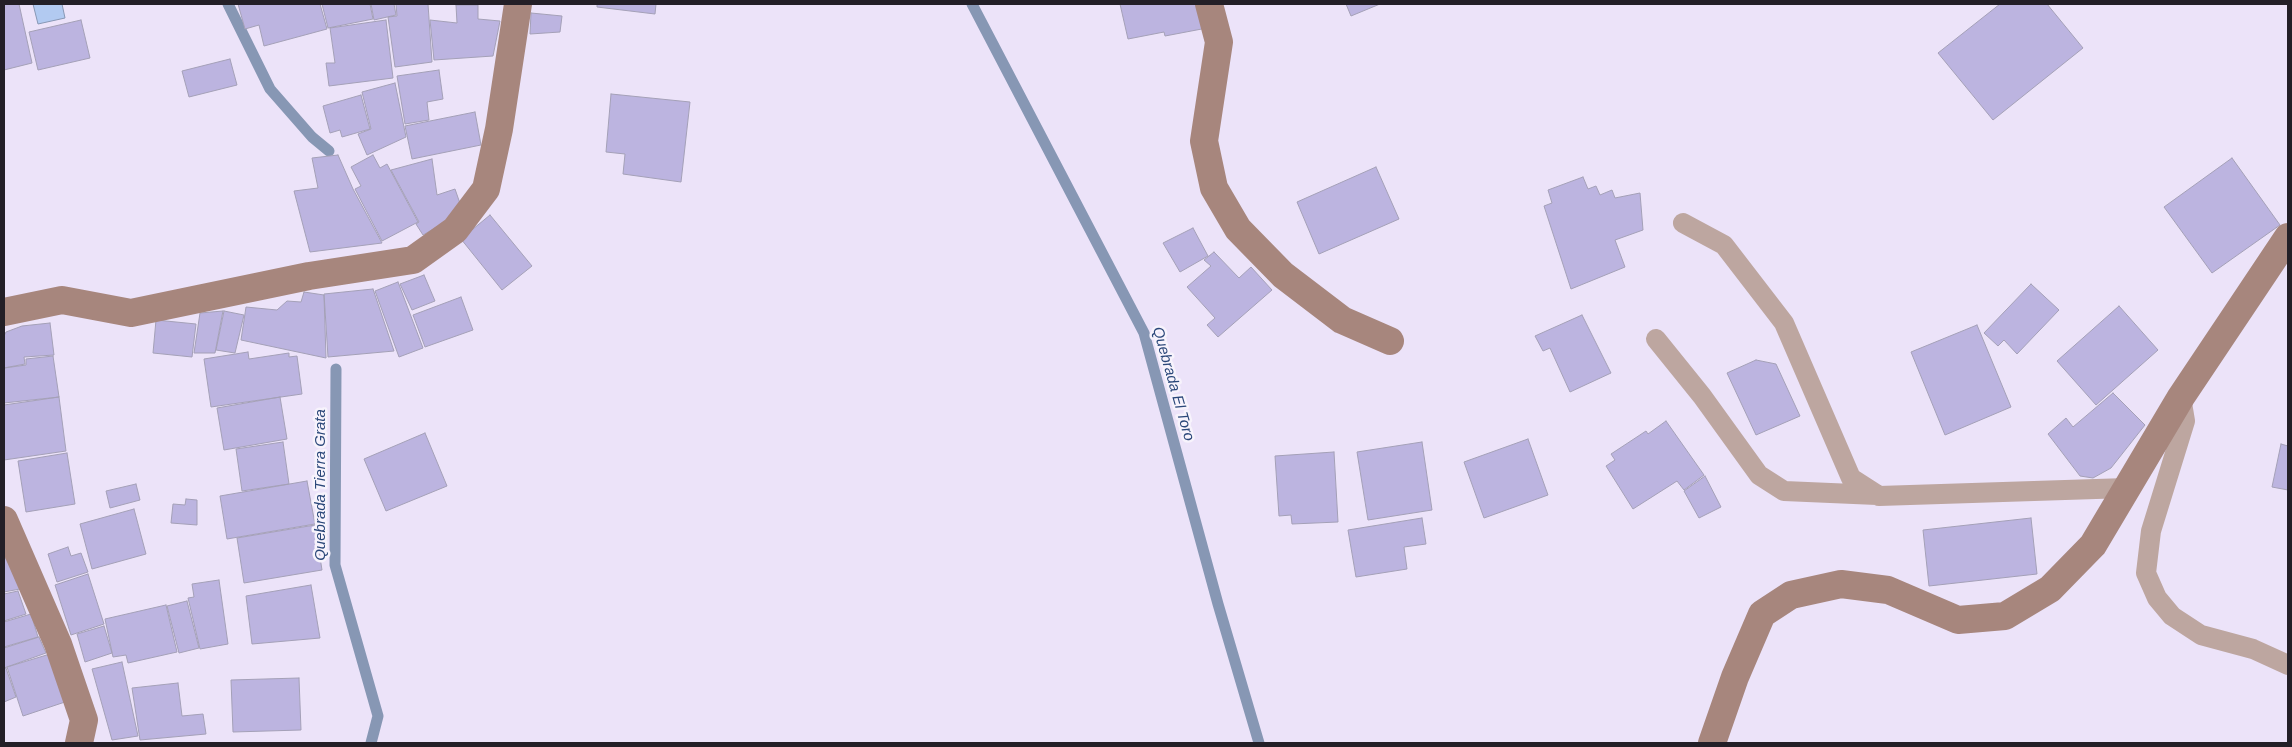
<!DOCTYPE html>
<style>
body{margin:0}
#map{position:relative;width:2292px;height:747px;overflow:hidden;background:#ece3f9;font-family:Arial,sans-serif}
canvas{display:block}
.frame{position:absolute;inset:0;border:5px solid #231f27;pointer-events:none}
</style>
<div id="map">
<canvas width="2292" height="747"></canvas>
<div class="frame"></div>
</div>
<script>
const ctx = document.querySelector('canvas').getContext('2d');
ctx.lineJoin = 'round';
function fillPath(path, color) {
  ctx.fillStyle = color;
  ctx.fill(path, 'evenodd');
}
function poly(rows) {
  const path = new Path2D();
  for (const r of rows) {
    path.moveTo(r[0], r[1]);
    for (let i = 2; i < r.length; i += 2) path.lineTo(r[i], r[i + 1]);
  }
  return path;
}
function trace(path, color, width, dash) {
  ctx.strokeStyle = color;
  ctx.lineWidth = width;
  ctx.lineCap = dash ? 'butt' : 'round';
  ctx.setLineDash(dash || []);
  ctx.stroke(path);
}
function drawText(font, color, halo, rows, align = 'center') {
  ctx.font = font + ' Arial,sans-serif';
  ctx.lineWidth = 5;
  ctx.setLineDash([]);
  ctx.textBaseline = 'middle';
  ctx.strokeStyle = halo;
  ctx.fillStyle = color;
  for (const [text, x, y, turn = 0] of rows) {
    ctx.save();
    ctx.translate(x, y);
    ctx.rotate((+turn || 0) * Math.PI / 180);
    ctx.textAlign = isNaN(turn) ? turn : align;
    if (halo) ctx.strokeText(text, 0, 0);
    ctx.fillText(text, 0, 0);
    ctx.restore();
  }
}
const water = poly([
 [33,4,62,4,65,18,38,24,33,4]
]);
fillPath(water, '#b2caf1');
trace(water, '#8797b4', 1);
trace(poly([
 [228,4,270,89,312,137,329,151],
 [972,4,1144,333,1218,604,1259,743],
 [336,369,335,565,378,716,371,743]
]), '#8797b4', 11);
const building = poly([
 [4,4,19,4,32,63,4,70,4,4],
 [238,4,320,4,327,29,264,46,259,25,245,29,238,4],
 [322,4,370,4,373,19,328,28,322,4],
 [371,4,394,4,396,15,374,20,371,4],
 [396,4,428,4,432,62,395,67,388,17,397,16,396,4],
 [597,4,656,4,655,14,597,7,597,4],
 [1120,4,1199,4,1207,28,1165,36,1164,32,1128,39,1120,4],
 [1346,4,1380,4,1351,16,1346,4],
 [2000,4,2047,4,2083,48,1993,120,1938,53,2000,4],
 [456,5,478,5,478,19,500,21,493,56,434,60,430,20,457,23,456,5],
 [531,13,562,16,560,32,530,34,531,13],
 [81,20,90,58,38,70,29,32,81,20],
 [386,20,393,78,329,86,326,63,335,63,330,28,386,20],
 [230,59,237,85,189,97,182,71,230,59],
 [439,70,443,99,427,102,429,120,405,124,397,76,439,70],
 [395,83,406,137,367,155,358,134,371,129,362,92,395,83],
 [611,94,690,102,681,182,623,174,625,154,606,152,611,94],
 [361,95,370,129,342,137,340,130,330,133,323,106,361,95],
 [475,112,481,145,412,159,405,126,475,112],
 [338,155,353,189,382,243,310,252,294,191,318,188,312,158,338,155],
 [373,155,380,168,387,164,418,222,382,241,355,189,361,186,351,167,373,155],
 [2232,158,2280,225,2212,273,2164,207,2232,158],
 [432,159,437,195,455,189,463,212,423,235,416,224,419,222,391,170,432,159],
 [1376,167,1399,219,1319,254,1297,202,1376,167],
 [1583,177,1588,189,1596,186,1600,195,1612,190,1615,198,1640,193,1643,230,1615,240,1625,267,1571,289,1544,206,1552,203,1548,190,1583,177],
 [490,215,532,266,502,290,461,239,490,215],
 [1193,228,1208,256,1180,272,1163,243,1193,228],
 [1214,252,1239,278,1251,267,1272,290,1218,337,1207,325,1215,318,1187,287,1211,266,1204,260,1214,252],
 [424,275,435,301,412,310,400,284,424,275],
 [398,282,423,348,399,357,375,291,398,282],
 [2031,284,2059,310,2017,354,2004,340,1998,346,1984,333,2031,284],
 [373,289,394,351,328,357,324,294,373,289],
 [304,292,324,295,326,358,241,340,246,307,277,310,287,301,301,302,304,292],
 [461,297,473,330,425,347,413,315,461,297],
 [2119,306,2158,350,2096,405,2057,361,2119,306],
 [223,311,215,353,194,353,200,313,223,311],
 [224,311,244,315,235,353,216,350,224,311],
 [1582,315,1611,373,1570,392,1550,348,1543,351,1535,336,1582,315],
 [156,320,196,324,192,357,153,353,156,320],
 [50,323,54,355,24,357,25,364,4,368,4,336,6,332,22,326,50,323],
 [1977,325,2011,407,1945,435,1911,352,1977,325],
 [248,352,249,359,289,353,289,357,297,356,302,394,211,407,204,359,248,352],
 [53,356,59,397,4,403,4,368,26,365,26,359,53,356],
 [1756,360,1776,364,1800,416,1756,435,1727,373,1756,360],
 [2113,393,2145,425,2111,468,2093,478,2080,476,2048,434,2066,418,2073,427,2113,393],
 [59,397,66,451,4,460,4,405,59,397],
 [280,397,287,439,224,450,217,408,280,397],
 [1666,421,1704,475,1684,490,1677,481,1633,509,1606,466,1615,460,1611,454,1646,431,1648,434,1666,421],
 [425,433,447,486,386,511,364,459,425,433],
 [1528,439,1548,495,1484,518,1464,462,1528,439],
 [283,442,289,484,242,491,236,449,283,442],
 [1422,442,1432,510,1368,520,1357,452,1422,442],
 [2281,444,2288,446,2288,490,2272,487,2281,444],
 [1334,452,1338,522,1292,524,1291,515,1279,516,1275,456,1334,452],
 [67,453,75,504,26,512,18,461,67,453],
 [1705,476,1721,507,1699,518,1684,491,1705,476],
 [307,481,315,524,227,539,220,496,307,481],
 [136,484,140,500,110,508,106,491,136,484],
 [186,499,197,500,197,525,171,523,173,504,185,505,186,499],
 [134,509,146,554,92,569,80,524,134,509],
 [1422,518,1426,544,1404,547,1407,569,1356,577,1348,530,1422,518],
 [2031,518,2037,574,1929,586,1923,530,2031,518],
 [315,525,322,570,244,583,237,538,315,525],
 [68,547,71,556,81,553,88,572,57,582,48,554,68,547],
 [9,558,20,589,4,592,4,559,9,558],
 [88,574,104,624,71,635,55,585,88,574],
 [219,580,228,644,200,649,188,598,194,597,192,584,219,580],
 [311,585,320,638,252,644,246,596,311,585],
 [18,591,26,614,4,621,4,594,18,591],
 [187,601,199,648,179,653,167,606,187,601],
 [166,605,177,652,128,663,126,655,113,657,105,619,166,605],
 [31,614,38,637,4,647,4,622,31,614],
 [104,626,112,653,85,662,77,634,104,626],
 [39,637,46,653,4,668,4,648,39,637],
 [50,654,65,702,23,716,7,667,50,654],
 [122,662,138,736,112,740,92,669,122,662],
 [6,668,16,697,4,702,4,669,6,668],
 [299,678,301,730,233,732,231,680,299,678],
 [178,683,182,716,203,714,206,734,140,740,132,688,178,683]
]);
fillPath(building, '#bcb4e0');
trace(building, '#a4a0b7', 1);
trace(poly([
 [1683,223,1724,245,1784,323,1851,478,1879,496,2127,488],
 [1656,339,1702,396,1759,475,1784,491,1877,495],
 [2181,397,2185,421,2151,531,2146,573,2157,598,2172,616,2201,635,2253,649,2288,665]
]), '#bda6a0', 20);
trace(poly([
 [1209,4,1219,42,1204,141,1214,188,1238,229,1283,275,1342,320,1390,341],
 [4,312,62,300,131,313,309,276,413,260,455,230,486,189,499,129,518,4],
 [4,520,58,644,84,720,79,743],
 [1712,743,1735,677,1762,614,1791,595,1841,584,1888,590,1958,620,2005,616,2050,589,2093,545,2181,397,2288,237]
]), '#a7867d', 28);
drawText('italic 15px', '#2a4779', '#f7f3fc', [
 ["Quebrada El Toro",1173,384,74],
 ["Quebrada Tierra Grata",321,485,-90]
]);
</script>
